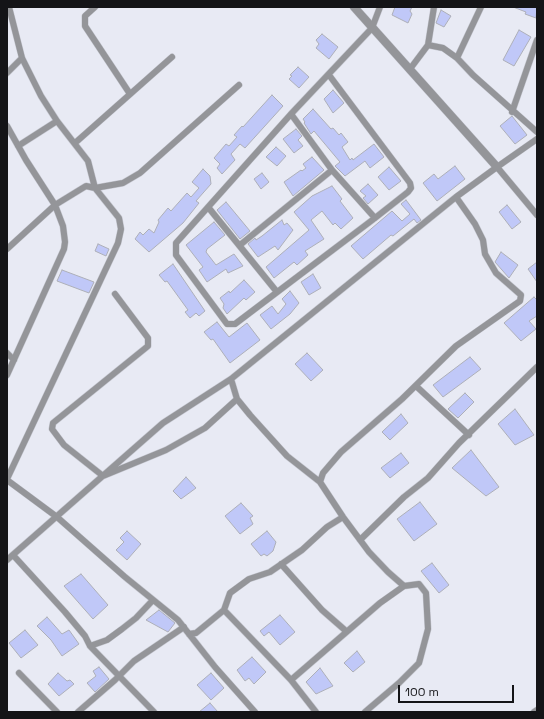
<!DOCTYPE html>
<style>
body{margin:0}
#map{position:relative;width:544px;height:719px;overflow:hidden;background:#e8eaf4;font-family:"Space Grotesk",sans-serif}
canvas{display:block}
.frame{position:absolute;inset:0;border:8px solid #141417;pointer-events:none}
.scale{position:absolute;left:398px;top:685px;width:116px;height:18px;box-sizing:border-box;border:2px solid #141417;border-top:0;padding-left:5px;font-size:12px;line-height:14px;white-space:nowrap;color:#141417;-webkit-text-stroke:3px #e8eaf4;paint-order:stroke}
</style>
<div id="map">
<canvas width="544" height="719"></canvas>
<div class="frame"></div>
<div class="scale">100 m</div>
</div>
<script>
const ctx = document.querySelector('canvas').getContext('2d');
ctx.lineJoin = 'round';
function fillPath(path, color) {
  ctx.fillStyle = color;
  ctx.fill(path, 'evenodd');
}
function poly(rows) {
  const path = new Path2D();
  for (const r of rows) {
    path.moveTo(r[0], r[1]);
    for (let i = 2; i < r.length; i += 2) path.lineTo(r[i], r[i + 1]);
  }
  return path;
}
function trace(path, color, width, dash) {
  ctx.strokeStyle = color;
  ctx.lineWidth = width;
  ctx.lineCap = dash ? 'butt' : 'round';
  ctx.setLineDash(dash || []);
  ctx.stroke(path);
}
const building = poly([
 [395,7,412,7,410,11,412,14,408,23,392,15,395,7],
 [513,7,537,7,536,18,525,14,526,12,513,7],
 [441,10,451,16,444,27,436,23,441,10],
 [519,30,531,37,514,66,503,60,519,30],
 [322,34,338,47,329,59,316,48,319,44,316,40,322,34],
 [298,67,309,77,299,88,289,79,292,76,290,75,298,67],
 [333,90,344,103,333,113,324,99,333,90],
 [272,95,283,106,245,148,240,144,231,154,235,160,222,174,217,168,220,164,214,158,226,144,229,146,237,137,234,135,242,126,243,127,272,95],
 [313,109,331,129,333,128,339,135,341,133,348,142,342,147,350,160,352,158,353,160,374,144,384,157,370,168,365,161,345,176,335,166,340,162,314,131,311,134,304,123,305,122,303,119,313,109],
 [512,116,527,135,515,144,500,126,512,116],
 [296,129,302,136,298,140,303,146,294,153,283,139,296,129],
 [276,147,286,156,277,166,266,157,276,147],
 [312,157,324,170,293,196,284,182,301,170,302,171,306,168,303,164,312,157],
 [455,166,465,179,437,201,423,183,434,174,438,179,455,166],
 [389,167,401,181,389,190,378,177,389,167],
 [203,169,210,176,211,184,196,201,199,203,183,223,149,252,135,239,140,232,143,235,149,229,154,233,159,222,158,220,168,208,171,211,187,193,191,197,199,188,192,182,203,169],
 [262,173,269,182,261,189,254,179,262,173],
 [368,184,378,195,368,204,363,198,366,196,360,191,368,184],
 [332,186,342,199,340,201,353,218,341,229,335,223,333,225,322,211,311,220,324,239,305,251,308,255,297,265,294,262,274,278,266,267,309,230,294,212,312,196,332,186],
 [406,200,421,220,417,223,414,219,393,236,391,235,363,259,351,246,392,211,402,221,410,214,401,204,406,200],
 [226,202,250,231,240,239,217,210,226,202],
 [507,205,521,222,512,229,499,212,507,205],
 [282,220,284,225,287,223,293,230,278,250,275,246,258,257,248,244,255,238,256,240,262,236,282,220],
 [214,222,225,235,207,249,206,252,216,265,234,254,243,266,228,273,226,269,207,282,199,270,203,267,186,245,214,222],
 [98,244,109,249,106,256,95,251,98,244],
 [501,252,518,265,509,278,495,262,501,252],
 [537,262,537,282,528,269,537,262],
 [173,264,205,311,199,316,196,313,190,318,185,312,188,310,167,281,165,282,159,275,173,264],
 [62,270,94,282,89,293,57,281,62,270],
 [313,274,321,288,309,295,301,282,313,274],
 [244,280,255,292,246,300,244,298,227,314,223,308,224,304,220,298,229,291,230,293,244,280],
 [290,291,299,303,290,314,271,329,260,315,272,306,278,314,286,304,282,299,290,291],
 [534,297,537,300,537,316,529,321,536,329,521,341,504,323,534,297],
 [217,322,229,337,247,323,260,340,230,363,213,339,211,340,204,332,217,322],
 [307,353,323,370,311,381,295,364,307,353],
 [470,357,481,369,443,397,433,385,470,357],
 [465,393,474,402,458,418,448,409,465,393],
 [515,409,534,435,515,445,498,424,515,409],
 [401,414,408,423,390,440,382,432,401,414],
 [471,450,499,487,486,496,452,468,471,450],
 [401,453,409,463,390,478,381,468,401,453],
 [186,477,196,488,181,499,173,491,186,477],
 [420,502,437,524,414,541,397,519,420,502],
 [241,503,253,516,250,518,253,524,240,534,225,516,241,503],
 [127,531,141,544,127,560,116,550,124,542,120,538,127,531],
 [267,531,276,542,273,551,267,556,264,554,261,556,251,544,267,531],
 [432,563,449,585,439,593,421,571,432,563],
 [81,574,108,605,93,619,64,586,81,574],
 [159,610,175,623,168,632,146,620,159,610],
 [280,615,295,632,280,645,269,632,264,636,260,631,280,615],
 [47,617,62,634,69,630,79,644,62,656,51,640,37,626,47,617],
 [25,630,38,645,21,658,9,643,25,630],
 [357,651,365,662,353,672,344,663,357,651],
 [252,657,266,672,254,684,249,678,245,681,237,670,252,657],
 [99,667,109,679,95,692,87,683,96,676,93,671,99,667],
 [320,668,333,686,316,694,306,682,320,668],
 [58,673,67,681,70,680,74,684,59,696,48,684,58,673],
 [211,673,224,688,211,700,197,685,211,673],
 [210,703,218,712,199,712,210,703]
]);
fillPath(building, '#c0c8f8');
trace(building, '#adafb8', 1);
const minor = poly([
 [95,7,85,16,85,26,130,94],
 [434,7,428,45,443,48,457,58,473,75,537,132],
 [457,58,481,7],
 [410,69,428,45],
 [7,73,22,58],
 [329,75,410,183,411,188,408,192,375,218,235,324,227,324,176,255,176,243,291,114,372,28,380,7],
 [512,112,537,40],
 [291,114,332,170,375,218],
 [7,126,26,160,55,205,63,226,65,242,64,249,7,375],
 [537,139,497,167,537,215],
 [75,143,172,57],
 [18,146,57,121],
 [208,207,277,292],
 [240,245,332,170],
 [7,249,55,205,86,186,95,188,88,161,57,121,41,96,22,58,9,7],
 [115,294,148,338,148,346,53,423,52,429,64,445,103,476,166,450,205,428,237,399],
 [7,353,14,360],
 [231,379,237,399,250,415,287,456,320,482],
 [416,386,469,435],
 [7,479,118,243,121,229,119,218,95,188,123,183,140,173,239,85],
 [7,480,57,517,125,577,178,620,215,667,255,712],
 [360,540,404,497,428,478,459,443,537,367],
 [13,555,65,612,85,636,90,646,107,640,122,629,136,618,153,600],
 [7,560,163,423,231,379,456,197,497,167],
 [281,564,322,610,346,631],
 [224,610,230,593,249,579,270,572,302,550,327,527,343,517],
 [189,634,196,633,224,610,291,680,316,712],
 [90,646,154,712],
 [19,673,57,712],
 [291,680,380,603,404,586],
 [78,712,115,680,134,661,184,627],
 [365,712,399,683,419,663,428,629,426,593,419,584,404,586,388,572,369,552,343,517,320,482,323,473,341,452,402,399,456,346,520,301,521,295,496,273,485,254,483,240,475,224,456,197],
 [534,712,537,710]
]);
const tertiary = poly([
 [354,7,497,167]
]);
trace(minor, '#c6c8d1', 7);
trace(tertiary, '#c6c8d1', 9);
trace(minor, '#949599', 6);
trace(tertiary, '#949599', 8);
</script>
